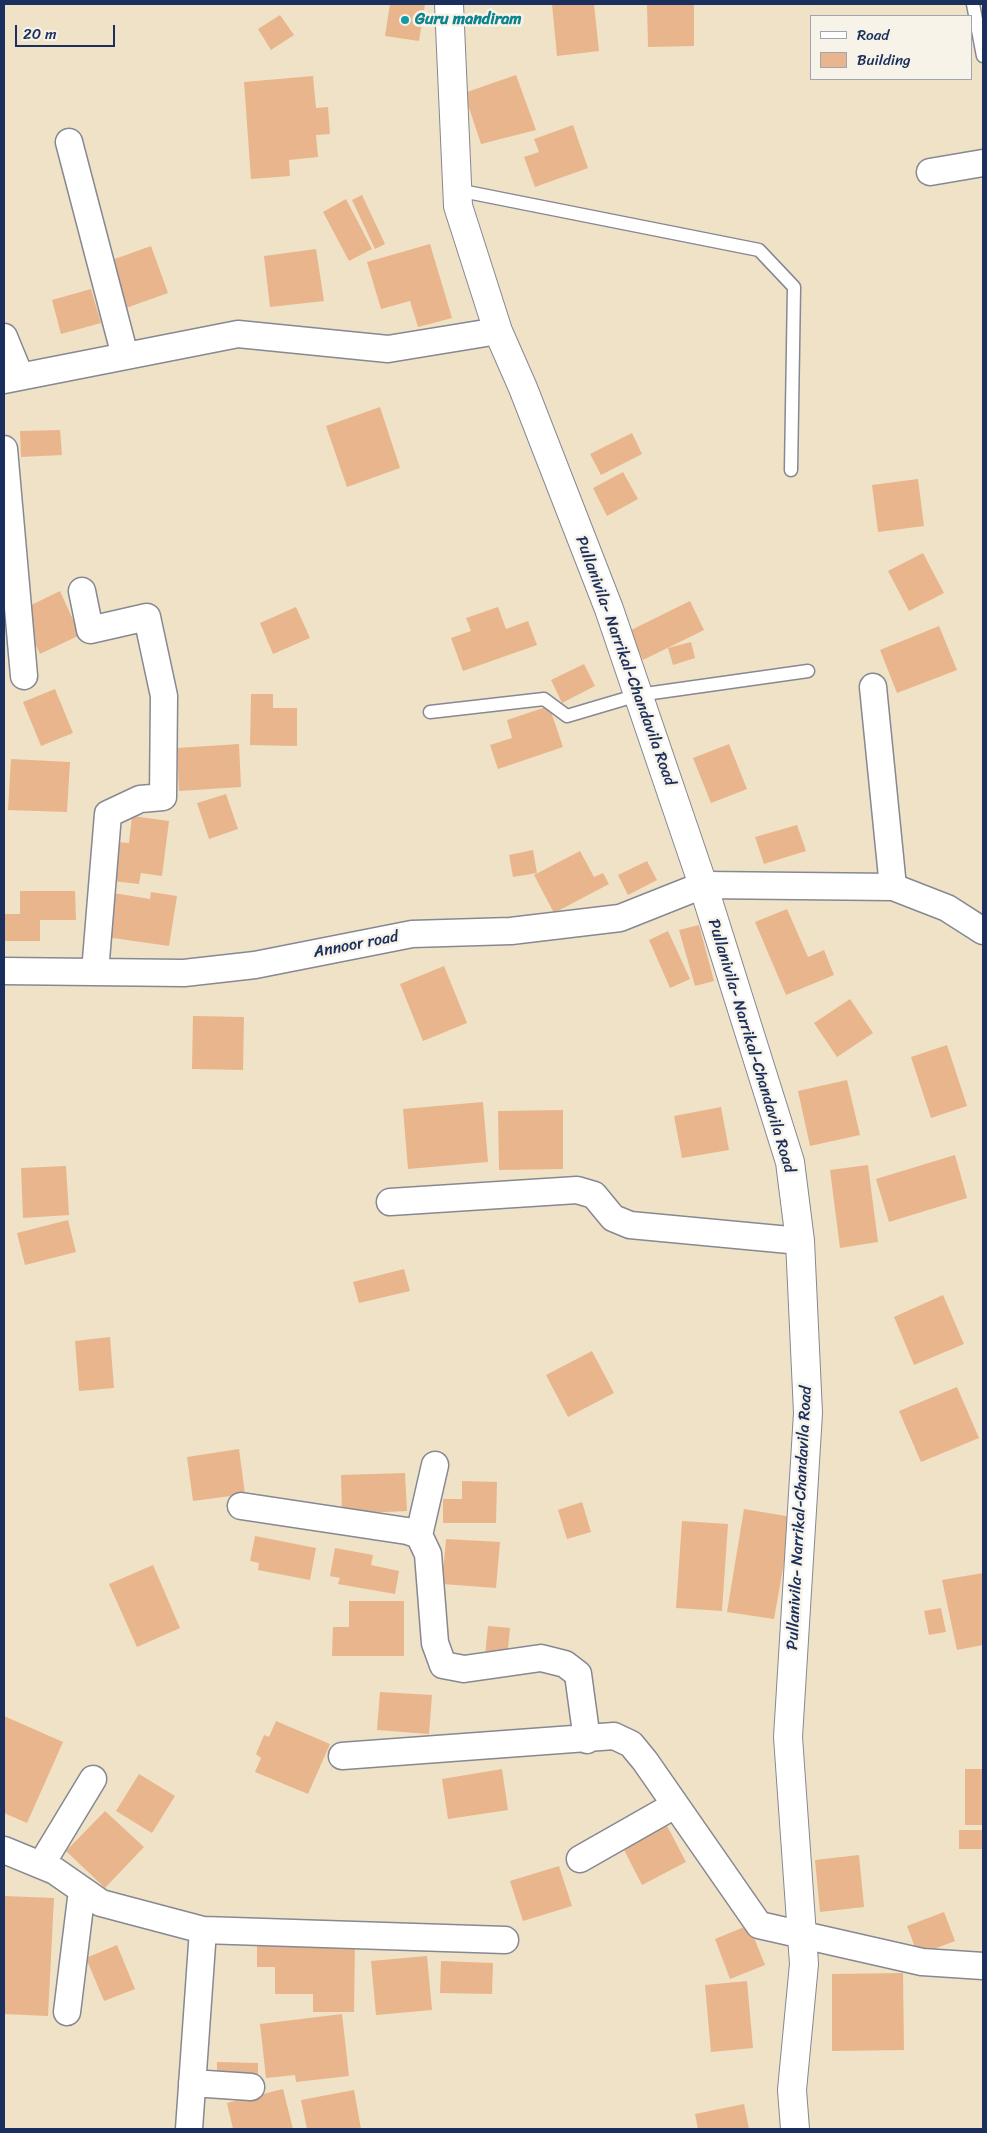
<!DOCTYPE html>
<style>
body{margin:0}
#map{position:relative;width:987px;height:2133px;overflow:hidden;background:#f0e2c6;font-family:Sriracha,sans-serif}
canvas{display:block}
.frame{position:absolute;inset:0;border:5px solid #1b2f5e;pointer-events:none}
.legend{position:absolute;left:810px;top:15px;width:162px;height:65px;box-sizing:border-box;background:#f7f3e8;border:1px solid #9fa5b1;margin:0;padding:6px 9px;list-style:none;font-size:15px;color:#1b2f5e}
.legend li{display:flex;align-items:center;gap:10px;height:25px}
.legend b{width:25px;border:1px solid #9fa5b1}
.scale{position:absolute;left:15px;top:25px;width:100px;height:22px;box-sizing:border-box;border:2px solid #1b2f5e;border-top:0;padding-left:6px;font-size:15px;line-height:18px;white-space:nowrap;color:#1b2f5e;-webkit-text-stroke:4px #f7f3e8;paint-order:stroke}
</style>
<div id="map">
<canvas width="987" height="2133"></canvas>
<div class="frame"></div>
<ul class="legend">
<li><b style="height:6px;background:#fff"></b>Road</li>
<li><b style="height:14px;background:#e9b58d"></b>Building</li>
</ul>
<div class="scale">20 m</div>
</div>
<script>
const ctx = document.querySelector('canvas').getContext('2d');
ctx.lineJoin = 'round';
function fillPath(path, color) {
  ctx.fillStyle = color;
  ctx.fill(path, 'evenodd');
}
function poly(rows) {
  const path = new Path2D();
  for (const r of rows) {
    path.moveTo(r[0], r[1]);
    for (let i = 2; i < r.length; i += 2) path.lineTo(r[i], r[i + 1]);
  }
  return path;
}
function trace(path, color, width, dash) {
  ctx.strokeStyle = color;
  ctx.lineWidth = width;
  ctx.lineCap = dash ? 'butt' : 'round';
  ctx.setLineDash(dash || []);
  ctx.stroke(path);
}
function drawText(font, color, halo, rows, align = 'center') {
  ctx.font = font + ' Sriracha,sans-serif';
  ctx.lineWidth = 5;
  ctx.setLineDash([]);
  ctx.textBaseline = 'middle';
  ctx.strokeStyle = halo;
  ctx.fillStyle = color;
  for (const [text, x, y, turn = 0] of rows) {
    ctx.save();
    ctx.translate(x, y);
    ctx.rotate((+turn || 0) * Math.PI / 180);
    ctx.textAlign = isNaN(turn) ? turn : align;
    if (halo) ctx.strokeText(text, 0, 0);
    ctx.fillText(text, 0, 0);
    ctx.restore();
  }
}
fillPath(poly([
 [390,4,425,4,419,41,385,36],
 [552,4,594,4,599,51,557,56],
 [647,4,694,4,694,46,648,47],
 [280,15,294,35,271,50,258,29],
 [516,75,536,130,481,144,464,93],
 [313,76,316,108,328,107,330,134,316,135,318,157,289,160,290,176,251,179,244,82],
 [573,125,588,168,535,187,524,157,539,152,534,139],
 [362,195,385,244,375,249,352,200],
 [346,199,372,249,349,261,323,212],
 [430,244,452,318,418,327,410,301,381,309,367,262],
 [151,246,168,293,126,308,109,261],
 [316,249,324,301,270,307,264,256],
 [91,289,101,323,61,334,52,300],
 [380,407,400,468,347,487,326,426],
 [60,430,62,455,21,457,20,431],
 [632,433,642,454,601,475,590,454],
 [623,472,638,499,607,516,593,488],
 [918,479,924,526,878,532,872,485],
 [923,553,944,593,909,611,888,571],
 [60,591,80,635,40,654,19,611],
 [690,601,704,630,643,660,629,631],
 [296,607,310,638,273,654,260,623],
 [498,607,506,629,528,621,537,645,463,671,451,638,471,631,466,618],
 [939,626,957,670,897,693,880,650],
 [691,642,695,658,673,665,668,648],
 [584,664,595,686,562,703,551,680],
 [55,689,73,733,41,746,23,702],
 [251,694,273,694,273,708,297,708,297,746,250,745],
 [549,706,563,747,498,769,490,745,512,738,507,720],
 [239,744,241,787,179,791,177,748],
 [729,744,747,789,711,803,693,758],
 [11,759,70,762,67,812,8,810],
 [226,794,238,829,209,839,197,803],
 [132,816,169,821,162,876,141,873,139,884,112,881,116,842,129,843],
 [797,825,806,851,764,864,755,837],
 [533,850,537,873,513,877,509,855],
 [580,851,594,877,603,873,609,884,554,913,534,875],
 [647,861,657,880,628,895,618,875],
 [20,891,75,891,76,920,40,920,40,941,4,941,4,914,20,914],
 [107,892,150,899,151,892,177,896,169,946,106,937],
 [787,909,808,957,824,950,834,975,786,995,755,922],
 [699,925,714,981,695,986,679,930],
 [668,931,690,979,670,988,649,940],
 [444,966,467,1023,423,1041,400,984],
 [850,999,873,1033,837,1057,814,1023],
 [193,1016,244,1017,243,1070,192,1069],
 [947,1045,967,1106,931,1118,911,1057],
 [847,1080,860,1135,810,1146,798,1091],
 [483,1102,488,1162,408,1169,403,1109],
 [721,1107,729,1150,682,1158,674,1116],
 [563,1110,563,1169,499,1170,498,1111],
 [955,1155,967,1198,889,1222,876,1179],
 [868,1165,878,1242,840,1248,830,1170],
 [66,1166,69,1215,23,1218,21,1168],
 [68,1220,76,1252,25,1265,17,1233],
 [404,1269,410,1291,359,1303,353,1282],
 [943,1295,964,1344,914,1365,894,1317],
 [110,1337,114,1388,79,1391,75,1341],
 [592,1351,614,1393,568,1417,546,1375],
 [957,1387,979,1438,921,1462,899,1411],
 [239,1449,245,1494,193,1501,187,1457],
 [405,1473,407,1511,342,1514,341,1475],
 [462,1481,497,1482,496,1523,443,1523,443,1499,462,1499],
 [582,1502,591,1532,567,1539,558,1510],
 [744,1509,792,1517,774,1619,727,1612],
 [682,1521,728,1524,722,1611,676,1608],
 [255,1536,316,1548,310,1580,258,1570,259,1563,250,1561],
 [446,1539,500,1542,496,1588,442,1584],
 [335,1548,373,1555,371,1565,399,1571,395,1594,338,1584,340,1578,330,1576],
 [153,1565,180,1628,137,1647,109,1584],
 [983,1573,983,1645,957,1650,942,1580],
 [349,1601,404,1601,404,1656,332,1656,333,1627,349,1627],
 [941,1608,946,1632,929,1635,924,1611],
 [488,1626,510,1628,507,1658,485,1656],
 [380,1692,432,1695,429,1734,377,1730],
 [4,1716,63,1742,27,1823,4,1813],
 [276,1721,330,1744,308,1794,255,1772,261,1758,256,1754,264,1735,269,1737],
 [502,1769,508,1810,448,1819,442,1779],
 [965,1769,983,1769,983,1825,965,1825],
 [139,1774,175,1796,152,1833,116,1811],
 [105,1811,144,1847,105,1888,66,1851],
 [664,1820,686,1862,642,1885,620,1842],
 [959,1830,983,1830,983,1849,959,1849],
 [859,1855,864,1907,820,1912,815,1860],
 [559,1866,572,1906,523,1921,510,1881],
 [4,1896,54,1898,48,2016,4,2014],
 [944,1912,955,1941,918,1955,907,1926],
 [749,1925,765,1965,730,1979,715,1939],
 [257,1941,355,1941,354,2012,313,2012,313,1994,275,1994,275,1967,257,1967],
 [117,1945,135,1989,104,2001,86,1958],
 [427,1956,432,2010,376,2015,371,1961],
 [441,1961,493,1963,492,1994,440,1993],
 [903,1973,904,2050,832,2051,832,1974],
 [747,1981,753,2048,711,2052,705,1985],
 [342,2014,349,2076,296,2082,295,2075,266,2078,260,2024],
 [217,2062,258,2063,258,2080,217,2078],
 [283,2089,293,2129,233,2129,227,2103],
 [354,2090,361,2129,307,2129,301,2100],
 [744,2104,749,2129,698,2129,695,2114]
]), '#e9b58d');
const lane = poly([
 [973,4,983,56],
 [457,190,759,250,794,287,791,470],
 [430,712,544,699,567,716,638,695,808,671]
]);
const street = poly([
 [69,142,125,356],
 [930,172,983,163],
 [4,337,20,376],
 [4,380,238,334,388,349,498,331],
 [4,449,24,676],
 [82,591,90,630,147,617,164,696,163,797,140,799,108,814,95,972],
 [873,687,893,887],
 [4,971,184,973,255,965,412,934,511,931,620,918,703,885,893,887,947,908,983,931],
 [390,1202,577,1190,594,1195,613,1218,630,1225,800,1241],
 [241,1506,407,1531,419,1535,428,1554,435,1643,443,1665,464,1669,541,1658,565,1664,578,1674,587,1740],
 [419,1535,435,1465],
 [342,1756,614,1736,631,1744,645,1761,759,1925,922,1962,983,1966],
 [4,1850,55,1871,101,1903,203,1930,505,1940],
 [580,1859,675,1805],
 [41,1865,93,1779],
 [67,2012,82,1890],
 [192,2083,251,2087],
 [189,2129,203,1930]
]);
const secondary = poly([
 [449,4,458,206,498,331,523,388,609,609,703,885,790,1162,800,1241,808,1413,788,1737,804,1964,792,2090,795,2129]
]);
trace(lane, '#868892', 15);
trace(street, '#868892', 29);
trace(secondary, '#868892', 30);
trace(lane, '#fff', 12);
trace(street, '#fff', 26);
trace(secondary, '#fff', 28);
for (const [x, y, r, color] of [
 [405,20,5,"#0f9aa8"]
]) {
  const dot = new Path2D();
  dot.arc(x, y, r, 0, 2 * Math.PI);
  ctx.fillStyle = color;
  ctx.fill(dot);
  trace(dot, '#f7f3e8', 2);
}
drawText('bold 16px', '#0d838f', '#f7f3e8', [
 ["Guru mandiram",415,20]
], 'left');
drawText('16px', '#1b2f5e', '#f7f3e8', [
 ["Pullanivila- Narrikal-Chandavila Road",625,661,70],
 ["Annoor road",356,945,-11],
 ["Pullanivila- Narrikal-Chandavila Road",751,1046,73],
 ["Pullanivila- Narrikal-Chandavila Road",800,1518,-87]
]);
</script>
